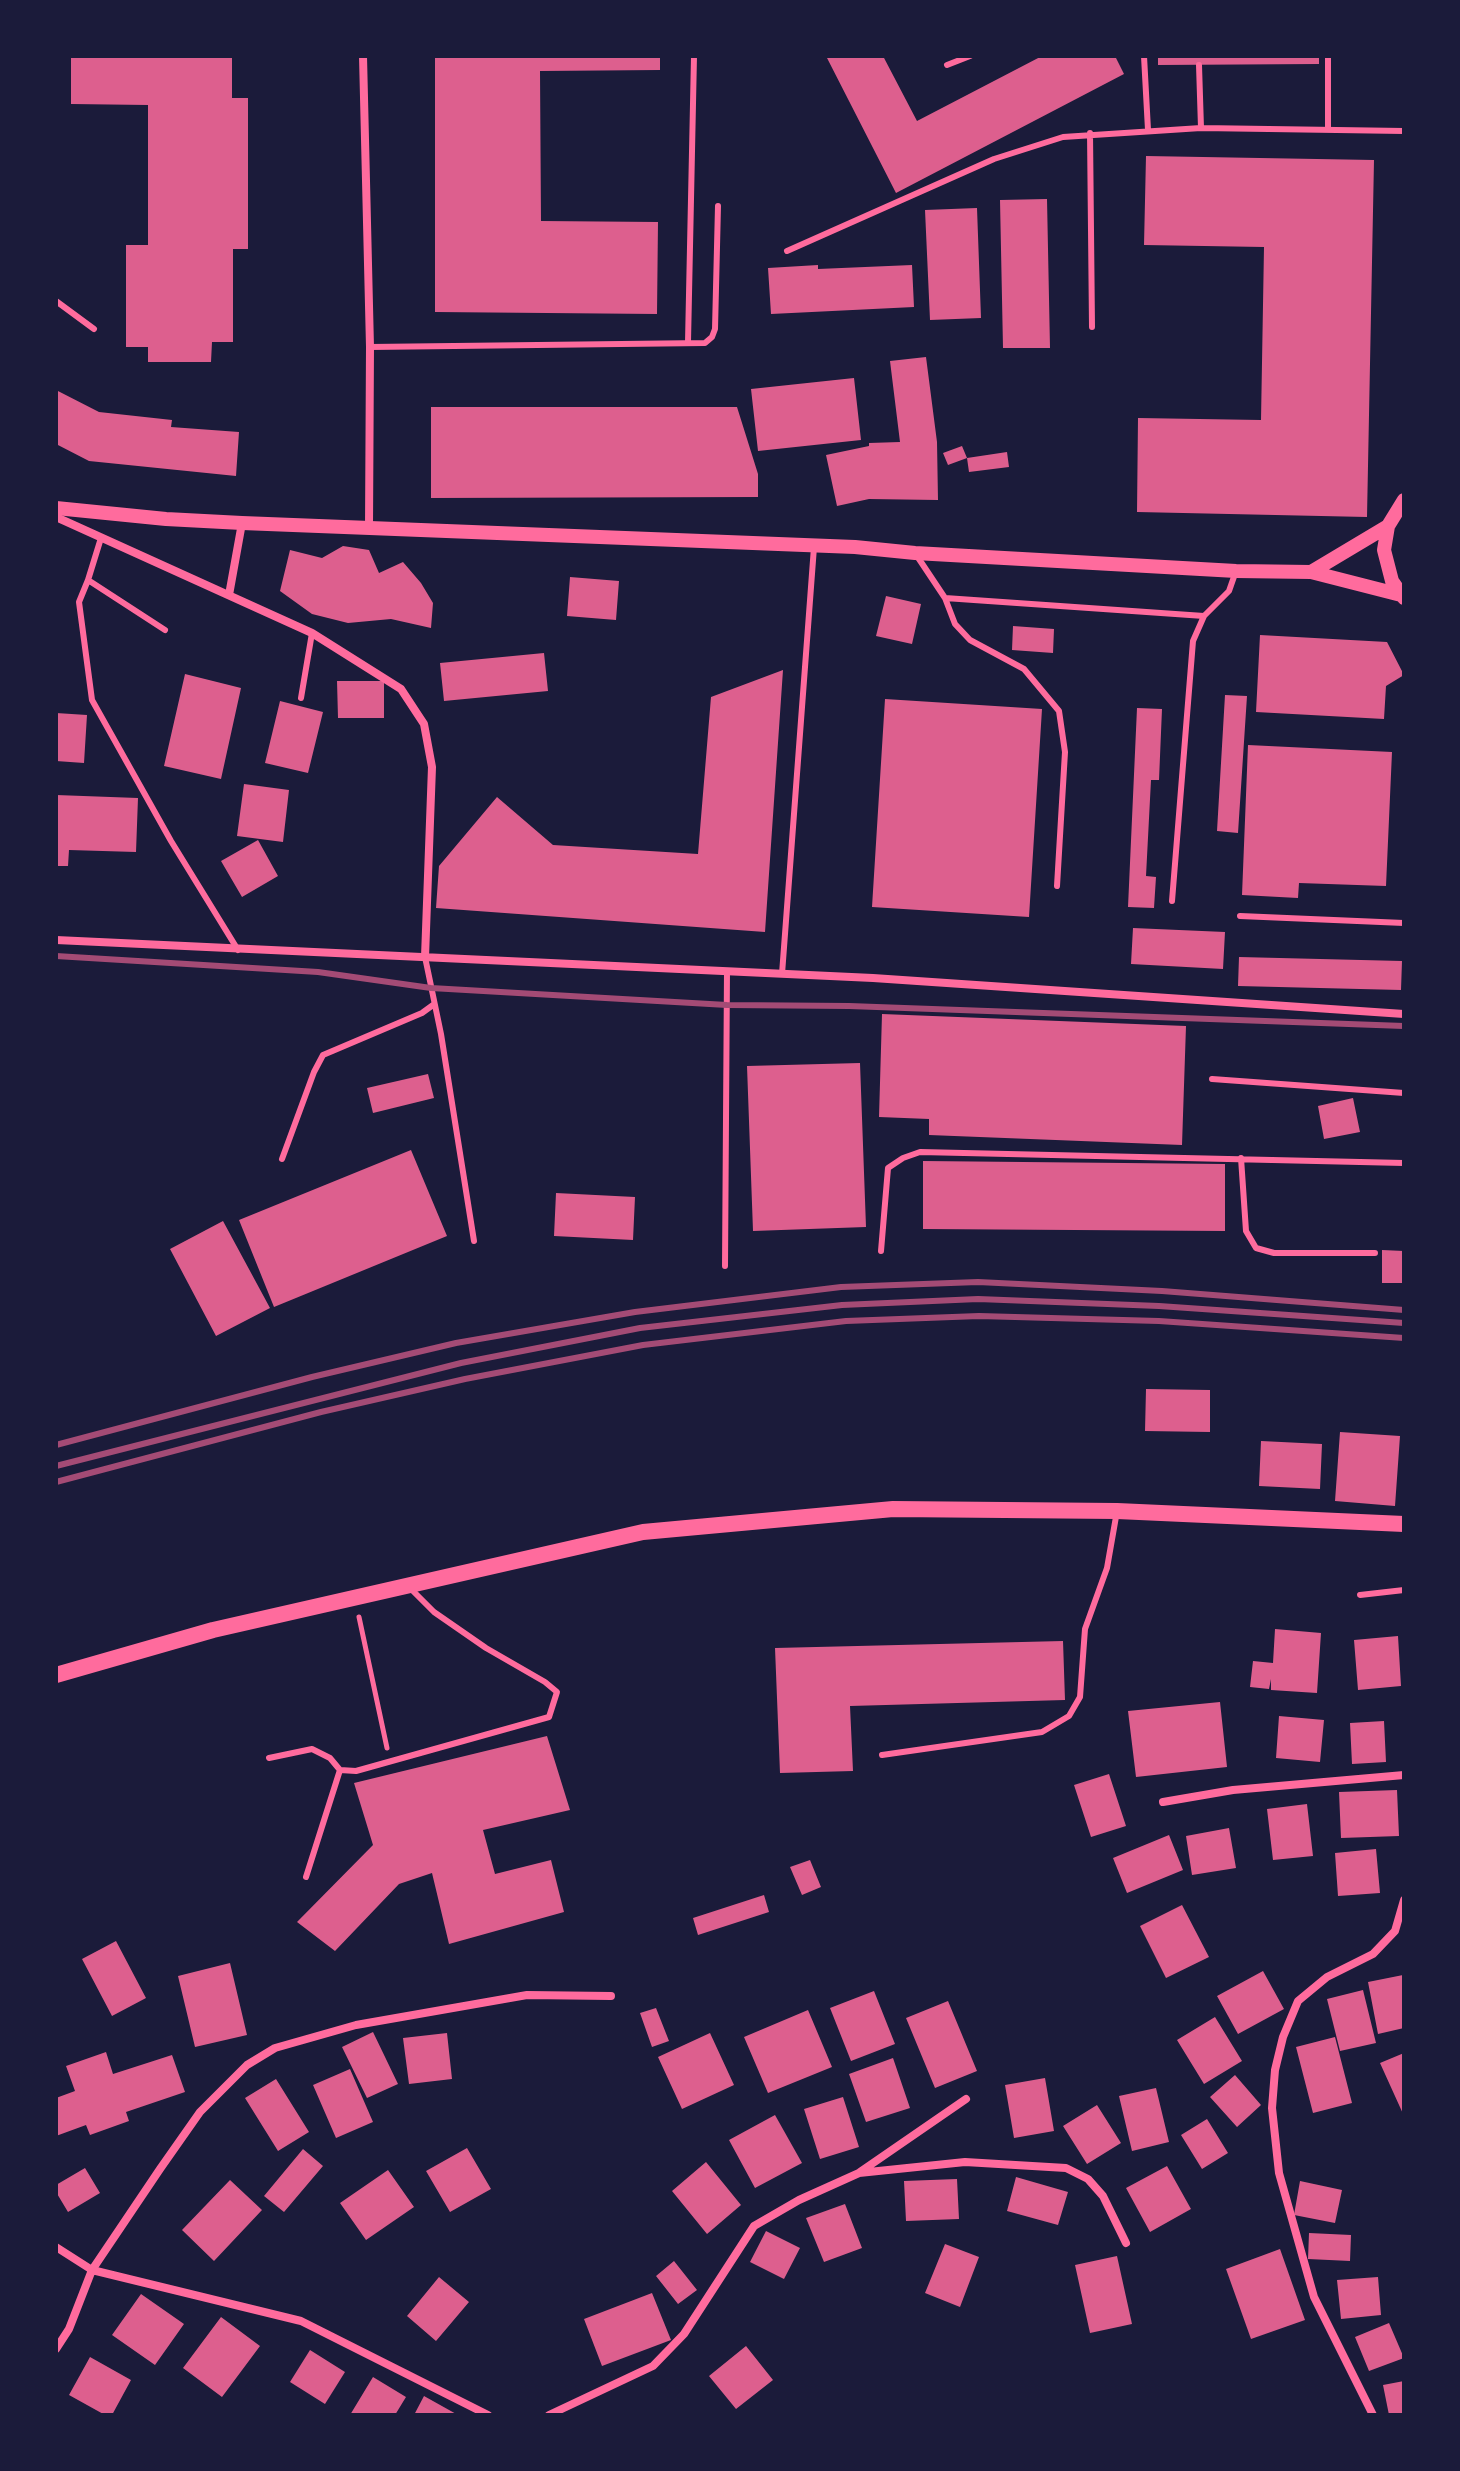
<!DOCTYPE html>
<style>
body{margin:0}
#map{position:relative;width:1460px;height:2471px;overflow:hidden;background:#1b1b3a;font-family:Quicksand,sans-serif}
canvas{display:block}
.frame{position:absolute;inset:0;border:58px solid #1b1b3a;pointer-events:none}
</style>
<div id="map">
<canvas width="1460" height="2471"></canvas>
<div class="frame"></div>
</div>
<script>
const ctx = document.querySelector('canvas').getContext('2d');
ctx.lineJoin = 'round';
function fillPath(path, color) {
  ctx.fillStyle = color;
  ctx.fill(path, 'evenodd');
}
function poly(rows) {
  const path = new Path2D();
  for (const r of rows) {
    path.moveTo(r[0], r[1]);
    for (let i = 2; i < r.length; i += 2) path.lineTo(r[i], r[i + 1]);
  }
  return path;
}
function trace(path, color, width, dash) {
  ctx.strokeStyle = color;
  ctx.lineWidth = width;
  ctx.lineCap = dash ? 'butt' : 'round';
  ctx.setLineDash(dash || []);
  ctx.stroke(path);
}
fillPath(poly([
 [71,56,232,56,232,98,248,98,248,249,233,249,233,342,212,342,211,362,148,362,148,347,126,347,126,245,148,245,148,105,71,104],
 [435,56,660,56,660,70,540,71,541,221,658,222,657,314,435,312],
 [826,56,883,56,917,121,1042,56,1115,56,1124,74,896,193],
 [1158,56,1319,56,1319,64,1158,65],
 [1146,156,1374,160,1367,517,1137,512,1138,418,1261,420,1264,247,1144,245],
 [1047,199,1050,348,1003,348,1000,200],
 [977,208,981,318,930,320,925,210],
 [818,265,818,269,912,265,914,307,771,314,768,268],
 [926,357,937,442,938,500,869,499,837,506,826,455,869,446,869,443,900,442,890,361],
 [854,378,861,440,758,451,751,389],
 [56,390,99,412,172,420,171,427,239,432,236,476,89,461,56,444],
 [431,407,737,407,758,474,758,497,431,498],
 [962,446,967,458,948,465,943,453],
 [1007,452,1009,467,969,472,967,458],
 [343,546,369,550,379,573,403,562,421,583,433,603,431,628,391,619,348,623,312,614,280,591,290,550,322,558],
 [570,577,619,581,616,620,567,616],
 [886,596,921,604,912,644,876,636],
 [1013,626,1054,629,1053,653,1012,650],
 [1260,635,1387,642,1404,675,1386,686,1384,719,1256,712],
 [544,653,548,691,444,701,440,663],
 [783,670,765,932,436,908,439,866,497,797,553,845,698,854,711,697],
 [185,674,241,688,221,779,164,766],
 [337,681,384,681,384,718,338,718],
 [1225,695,1247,696,1238,833,1217,831],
 [885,699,1042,709,1029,917,872,907],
 [280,701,323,712,308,773,265,763],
 [1137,708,1162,709,1159,780,1151,780,1146,876,1156,877,1154,908,1128,907],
 [56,713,87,715,84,763,56,761],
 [1248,745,1392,752,1386,886,1299,883,1298,898,1242,895],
 [244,784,289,790,283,842,237,836],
 [56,795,138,798,136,852,69,850,68,866,56,866],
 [258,840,278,876,242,897,221,861],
 [1133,928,1225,932,1223,969,1131,964],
 [1239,957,1402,961,1401,990,1238,986],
 [882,1014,1186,1026,1182,1145,929,1135,929,1119,879,1117],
 [860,1063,866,1227,753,1231,747,1066],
 [428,1074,434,1098,373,1113,367,1088],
 [1353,1098,1360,1132,1324,1139,1318,1106],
 [411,1150,447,1236,274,1307,239,1220],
 [923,1161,1225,1164,1225,1231,923,1229],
 [556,1193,635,1197,633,1240,554,1236],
 [223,1221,270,1308,216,1336,170,1249],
 [1382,1250,1404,1251,1404,1283,1382,1283],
 [1146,1389,1210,1390,1210,1432,1145,1431],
 [1340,1432,1400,1436,1395,1506,1335,1501],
 [1261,1441,1322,1444,1320,1489,1259,1486],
 [1275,1629,1321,1633,1317,1693,1271,1690,1271,1679,1269,1689,1250,1687,1253,1661,1273,1663],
 [1398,1636,1401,1686,1358,1690,1354,1640],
 [1063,1641,1065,1700,850,1706,853,1771,780,1773,775,1648],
 [1220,1702,1227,1767,1136,1777,1128,1711],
 [1279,1716,1324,1720,1320,1762,1276,1758],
 [1384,1721,1386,1762,1352,1764,1350,1723],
 [547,1736,570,1810,483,1830,495,1874,551,1860,564,1912,449,1944,432,1873,399,1884,335,1951,297,1922,373,1845,354,1783],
 [1109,1774,1126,1826,1091,1837,1074,1785],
 [1397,1790,1399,1836,1341,1838,1339,1792],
 [1307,1804,1313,1856,1273,1860,1267,1809],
 [1229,1828,1236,1868,1192,1875,1186,1836],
 [1169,1835,1183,1870,1127,1893,1113,1858],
 [1376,1849,1380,1893,1338,1896,1335,1853],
 [810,1860,821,1887,802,1895,790,1867],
 [764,1895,769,1912,698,1935,693,1918],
 [1182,1905,1209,1957,1166,1978,1140,1926],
 [116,1941,146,1998,112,2016,82,1959],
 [230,1963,247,2035,195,2047,178,1976],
 [1263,1971,1284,2009,1238,2034,1217,1996],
 [1403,1975,1404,2028,1378,2034,1368,1982],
 [1363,1990,1376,2043,1340,2051,1327,1999],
 [874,1991,895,2044,851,2061,830,2008],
 [948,2001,977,2071,935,2088,906,2018],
 [656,2008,669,2041,652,2047,640,2013],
 [808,2010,832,2067,768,2093,744,2037],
 [1215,2017,1242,2061,1204,2084,1177,2040],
 [373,2032,398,2084,367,2098,342,2047],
 [447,2033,452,2079,409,2084,403,2038],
 [710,2033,734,2085,682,2109,658,2057],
 [1335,2037,1352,2103,1313,2113,1296,2047],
 [106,2052,113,2074,172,2055,185,2092,126,2112,129,2121,90,2135,86,2125,56,2136,56,2098,75,2091,66,2066],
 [1404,2053,1404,2116,1380,2063],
 [893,2058,910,2108,866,2122,849,2074],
 [350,2069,373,2122,336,2138,313,2085],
 [1235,2075,1261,2105,1237,2127,1210,2097],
 [1045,2078,1054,2131,1014,2138,1005,2085],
 [276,2079,309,2132,278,2151,245,2098],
 [1156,2088,1169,2142,1132,2151,1119,2096],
 [843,2097,859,2147,820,2159,804,2109],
 [1097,2105,1121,2143,1087,2164,1063,2126],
 [775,2115,802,2163,755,2188,729,2140],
 [1207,2119,1228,2153,1202,2169,1181,2135],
 [467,2148,491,2189,450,2212,426,2171],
 [303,2149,323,2166,284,2212,264,2196],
 [706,2162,741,2205,707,2234,672,2191],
 [1167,2166,1191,2209,1150,2232,1126,2188],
 [85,2168,100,2193,68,2212,56,2192,56,2185],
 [388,2170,414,2207,366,2240,340,2203],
 [1016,2177,1068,2192,1058,2225,1007,2211],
 [957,2179,959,2219,906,2221,904,2181],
 [230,2180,262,2210,214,2261,182,2230],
 [1300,2181,1342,2190,1335,2223,1294,2215],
 [845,2204,862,2248,824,2262,806,2218],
 [766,2231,800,2248,784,2279,750,2262],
 [1309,2233,1351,2235,1350,2261,1308,2259],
 [945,2244,979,2257,960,2307,925,2293],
 [1280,2249,1305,2320,1251,2339,1226,2269],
 [1117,2256,1132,2324,1090,2333,1075,2265],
 [674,2261,697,2290,678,2304,656,2276],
 [439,2277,469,2302,436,2341,407,2316],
 [1378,2277,1381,2315,1341,2319,1337,2280],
 [652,2293,671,2340,602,2366,584,2319],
 [141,2294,184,2324,155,2365,112,2335],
 [221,2317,260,2346,222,2397,183,2368],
 [1389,2323,1404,2358,1369,2371,1355,2337],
 [746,2346,773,2380,736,2409,709,2376],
 [310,2350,345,2372,325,2404,290,2382],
 [90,2357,131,2380,112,2415,105,2415,69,2395],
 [373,2377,406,2397,395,2415,350,2415],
 [1404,2381,1404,2414,1389,2415,1383,2385],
 [424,2396,458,2415,414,2415]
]), '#dd5f8e');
trace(poly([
 [359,1617,387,1748]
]), '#ff6b9d', 5);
trace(poly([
 [1144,56,1148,130],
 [947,65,970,56],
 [1199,65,1201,128],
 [1328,130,1328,56],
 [1090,133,1092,327],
 [787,251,994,159,1063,137,1201,128,1404,131],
 [56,301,94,329],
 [688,342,694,56],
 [370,347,705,343,712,337,715,329,718,206],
 [101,538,88,580,165,630],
 [917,556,945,598,955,624,970,640,1024,669,1059,711,1065,752,1057,886],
 [88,580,79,602,92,700,171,841,238,950],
 [945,598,1204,616],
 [301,698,312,633],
 [1172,901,1193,641,1204,616,1229,591,1236,571],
 [1240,916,1404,923],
 [425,957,441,1034,474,1241],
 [782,974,814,547],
 [1212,1079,1404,1093],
 [1241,1158,1246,1231,1256,1248,1274,1253,1375,1253],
 [282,1159,314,1072,323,1055,422,1013,433,1005],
 [881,1251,888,1168,903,1158,920,1152,1404,1163],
 [725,1266,727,971],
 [1360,1595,1404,1590],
 [882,1755,1042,1732,1069,1716,1080,1697,1085,1629,1107,1568,1117,1511],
 [269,1758,312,1749,330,1758,340,1770,356,1771,549,1717,557,1692,545,1682,486,1648,434,1612,409,1587],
 [306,1877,340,1770]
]), '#ff6b9d', 6);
trace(poly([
 [363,56,370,347,369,527],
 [56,517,312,633,401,689,424,724,432,767,425,957],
 [229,595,242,523],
 [56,940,873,978,1404,1014],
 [1163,1802,1233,1790,1404,1775],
 [860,2172,966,2099],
 [56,2247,92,2270,301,2321,488,2415],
 [56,2349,69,2329,92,2270,160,2169,200,2112,247,2065,275,2048,356,2025,527,1995,611,1996],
 [549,2415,653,2366,684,2334,754,2226,799,2200,859,2173,965,2162,1066,2168,1088,2179,1103,2196,1126,2243],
 [1373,2415,1314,2297,1279,2173,1272,2108,1275,2070,1283,2037,1298,2001,1327,1977,1373,1954,1395,1931,1404,1900]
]), '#ff6b9d', 8);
trace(poly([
 [56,508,166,519,242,523,855,547,915,553,1236,571,1311,572,1401,595],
 [1311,572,1388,526],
 [1404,598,1392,581,1384,550,1388,526,1404,500]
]), '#ff6b9d', 14);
trace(poly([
 [56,1675,213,1630,643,1532,893,1509,1117,1511,1404,1524]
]), '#ff6b9d', 16);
trace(poly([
 [56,956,318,972,431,988,727,1005,849,1006,1404,1026],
 [56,1445,312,1377,456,1343,635,1312,841,1287,978,1282,1162,1291,1404,1310],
 [56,1466,461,1363,640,1328,842,1305,978,1299,1159,1306,1404,1323],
 [56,1482,321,1412,465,1379,643,1345,846,1321,979,1316,1159,1321,1404,1338]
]), '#a44b75', 6);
</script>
